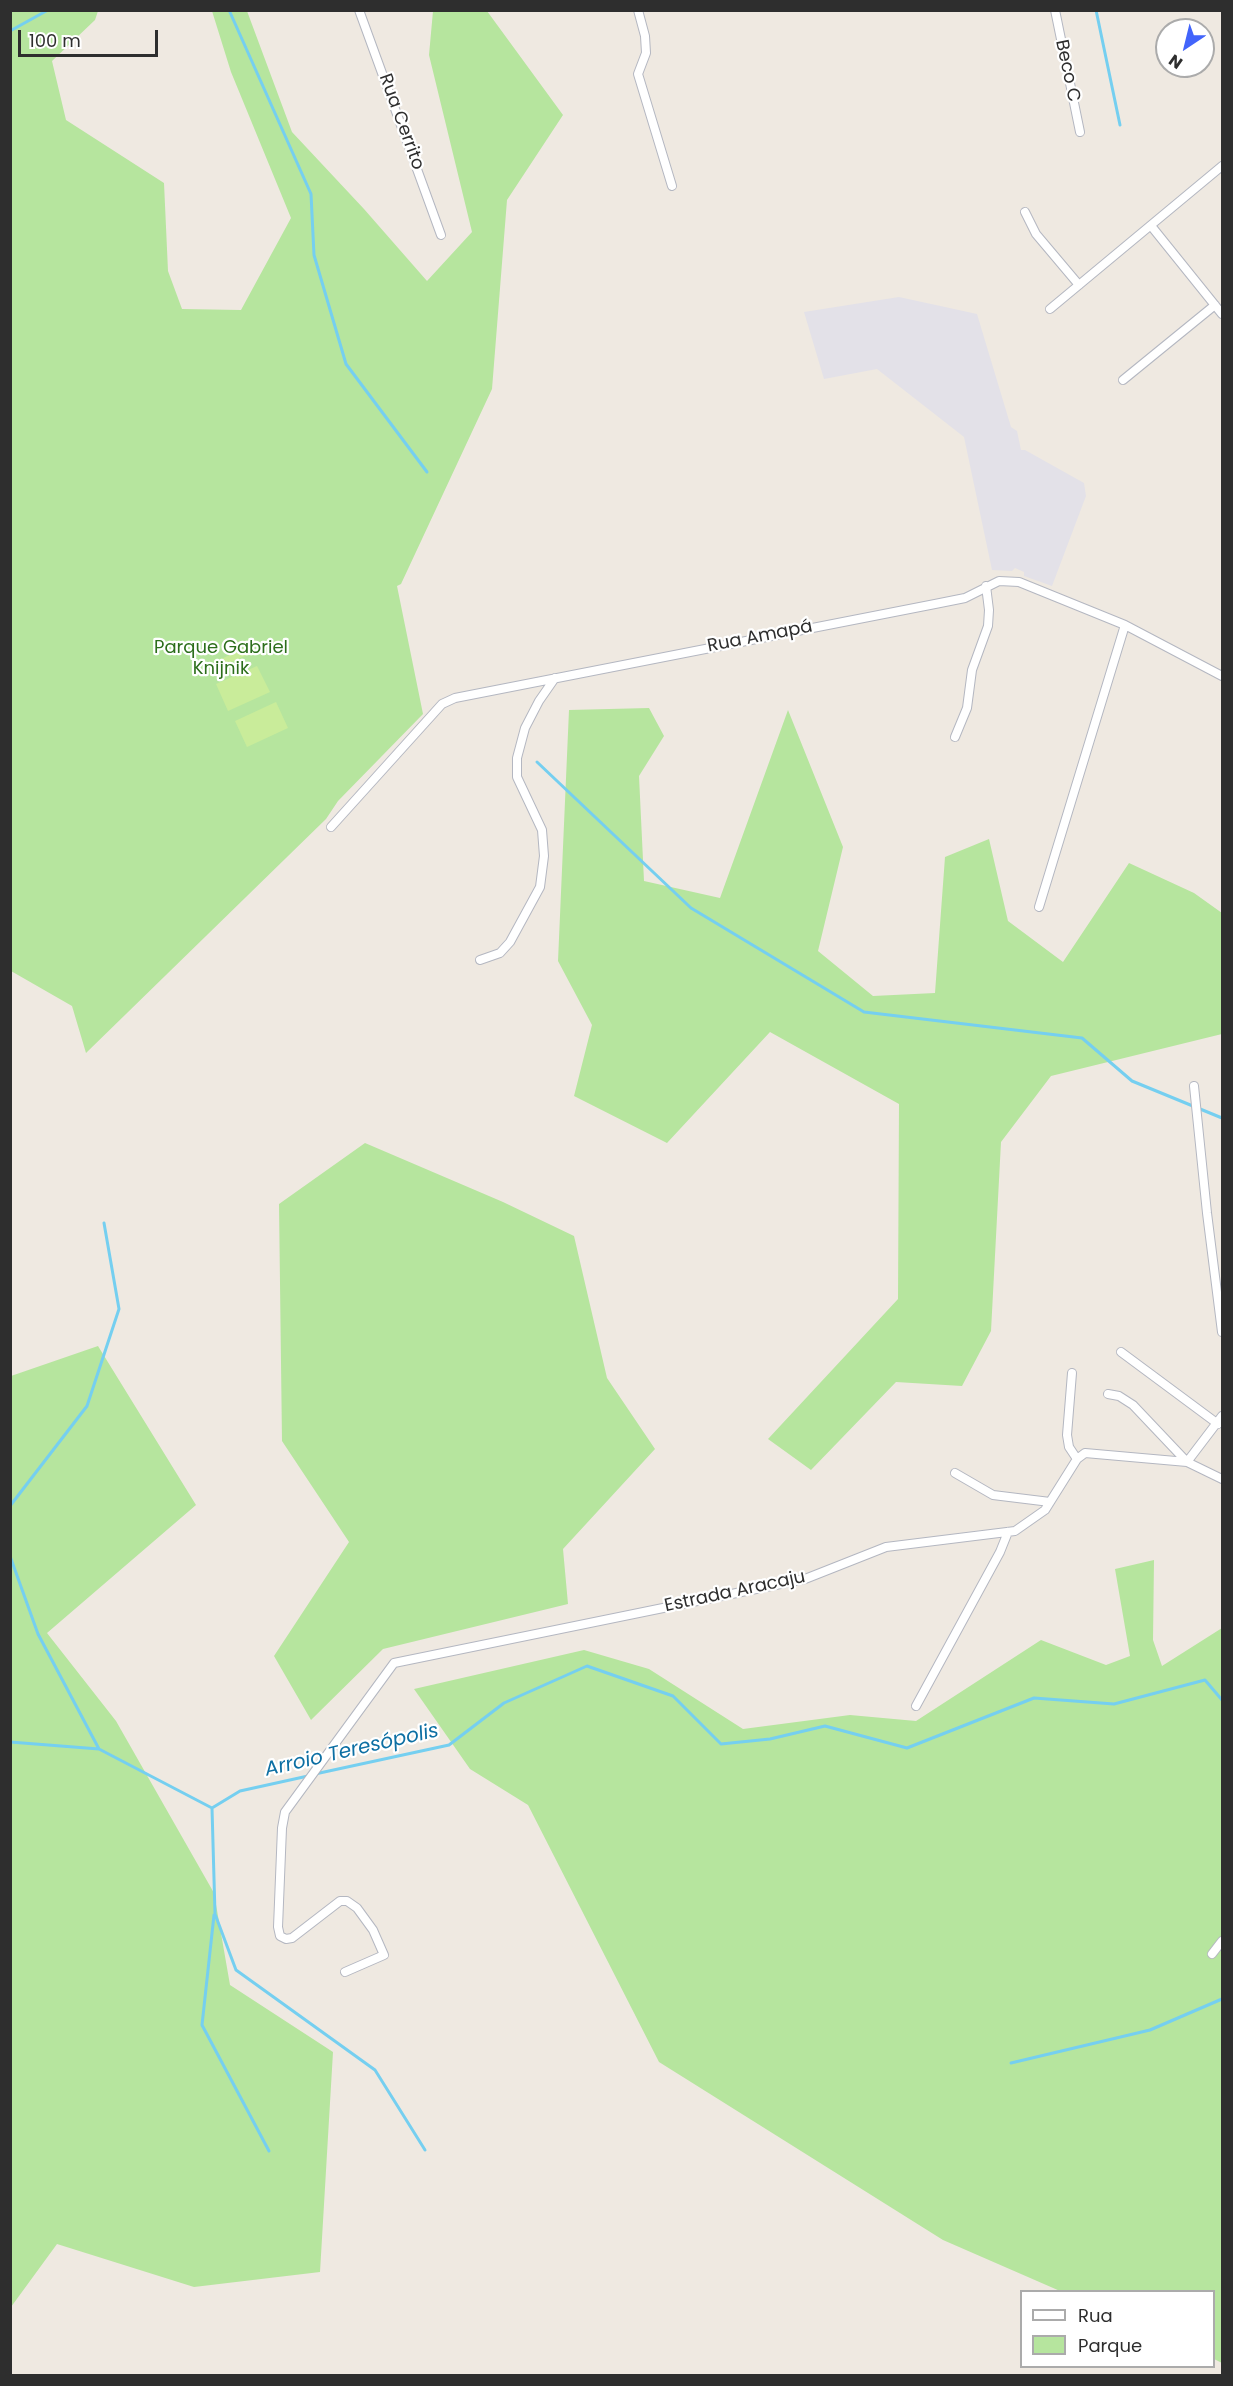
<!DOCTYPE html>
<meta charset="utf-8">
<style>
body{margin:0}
#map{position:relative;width:1233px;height:2386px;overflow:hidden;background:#efe9e1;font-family:Poppins,sans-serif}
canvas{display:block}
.frame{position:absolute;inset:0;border:12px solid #2e2e2e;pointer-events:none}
.legend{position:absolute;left:1020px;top:2290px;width:195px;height:78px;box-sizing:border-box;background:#fff;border:2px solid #ababab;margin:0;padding:8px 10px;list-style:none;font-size:18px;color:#2e2e2e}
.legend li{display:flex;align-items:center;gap:12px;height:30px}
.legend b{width:30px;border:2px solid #ababab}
.north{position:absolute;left:1155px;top:18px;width:60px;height:60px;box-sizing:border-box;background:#fff;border:2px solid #ababab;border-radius:50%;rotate:215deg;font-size:16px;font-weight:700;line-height:24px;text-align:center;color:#2e2e2e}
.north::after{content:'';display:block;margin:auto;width:21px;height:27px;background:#4264fb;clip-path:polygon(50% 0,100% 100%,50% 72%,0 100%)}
.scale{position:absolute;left:18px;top:30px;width:140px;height:27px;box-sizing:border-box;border:3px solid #2e2e2e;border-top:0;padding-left:8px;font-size:18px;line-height:21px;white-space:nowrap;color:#2e2e2e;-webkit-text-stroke:4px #fff;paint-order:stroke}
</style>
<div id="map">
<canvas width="1233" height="2386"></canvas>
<div class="frame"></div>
<ul class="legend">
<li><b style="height:8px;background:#fff"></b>Rua</li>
<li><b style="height:16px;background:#b6e59e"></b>Parque</li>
</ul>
<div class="north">N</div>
<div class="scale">100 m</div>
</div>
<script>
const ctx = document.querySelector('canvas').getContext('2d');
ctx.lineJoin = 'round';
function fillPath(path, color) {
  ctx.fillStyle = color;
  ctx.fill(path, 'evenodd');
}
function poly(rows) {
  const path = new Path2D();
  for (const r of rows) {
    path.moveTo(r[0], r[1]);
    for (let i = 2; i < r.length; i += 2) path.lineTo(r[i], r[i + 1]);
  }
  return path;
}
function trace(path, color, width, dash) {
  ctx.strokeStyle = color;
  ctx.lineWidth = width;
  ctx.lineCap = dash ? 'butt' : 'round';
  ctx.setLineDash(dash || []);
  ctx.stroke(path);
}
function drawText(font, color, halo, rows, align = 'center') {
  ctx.font = font + ' Poppins,sans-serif';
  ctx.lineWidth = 4.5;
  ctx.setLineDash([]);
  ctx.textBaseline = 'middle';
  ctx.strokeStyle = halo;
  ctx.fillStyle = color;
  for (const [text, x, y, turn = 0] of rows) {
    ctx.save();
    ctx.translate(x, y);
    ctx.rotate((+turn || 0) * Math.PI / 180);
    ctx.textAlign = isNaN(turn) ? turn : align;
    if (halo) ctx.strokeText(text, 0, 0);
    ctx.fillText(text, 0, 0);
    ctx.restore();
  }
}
fillPath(poly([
 [899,297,977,314,1011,427,1017,431,1021,450,1025,450,1084,483,1086,496,1052,586,1024,576,1024,572,1015,568,1012,571,992,570,964,437,877,369,824,379,804,312]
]), '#e3e1e8');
fillPath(poly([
 [11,11,98,11,95,20,52,61,66,120,164,183,168,271,182,309,241,310,291,218,231,72,212,11,247,11,292,132,364,209,427,281,472,232,429,55,433,11,487,11,563,115,507,200,492,389,401,584,397,586,423,714,338,801,326,819,86,1053,72,1006,11,971],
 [649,708,664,736,639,776,644,881,720,898,788,710,843,847,818,951,873,996,935,993,945,857,989,839,1008,921,1063,962,1129,863,1194,893,1222,913,1222,1034,1051,1076,1001,1142,991,1331,962,1386,896,1382,811,1470,768,1439,898,1299,899,1104,770,1032,667,1143,574,1096,592,1025,558,961,569,710],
 [365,1143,503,1202,574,1236,607,1378,655,1449,563,1549,568,1604,383,1649,311,1720,274,1656,349,1542,282,1441,279,1204],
 [98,1346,196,1505,47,1633,116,1721,214,1893,230,1985,333,2052,320,2272,194,2287,57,2244,11,2307,11,1376],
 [1154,1560,1153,1640,1162,1666,1222,1628,1222,2363,1214,2359,1214,2292,1060,2291,943,2240,659,2062,528,1805,470,1769,414,1689,584,1650,649,1669,743,1729,850,1715,916,1721,1041,1640,1106,1665,1130,1656,1115,1569]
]), '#b6e59e');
fillPath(poly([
 [249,646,252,653,222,666,219,660],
 [257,666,270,692,228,711,216,684],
 [276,702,288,728,247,747,235,721]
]), '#c9ec9a');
trace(poly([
 [229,10,311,194,314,255,346,364,427,472],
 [1096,10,1120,125],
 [10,31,48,10],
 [537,762,691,908,864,1012,1082,1038,1132,1081,1222,1118],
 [10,1506,87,1406,119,1309,104,1223],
 [10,1556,38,1634,99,1749],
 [10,1742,99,1749,212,1808,240,1791,308,1776],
 [315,1774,449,1745,504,1703,587,1666,673,1696,721,1744,770,1739,825,1726,907,1748,1034,1698,1114,1704,1205,1680,1222,1700],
 [212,1808,215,1914,236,1970,375,2070,425,2150],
 [214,1915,202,2025,269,2151],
 [1011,2063,1150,2030,1222,1999]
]), '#75cff0', 3);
const street = poly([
 [359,10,441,235],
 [638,10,645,36,646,53,638,74,672,186],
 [1055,10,1080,132],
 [1025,212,1036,234,1079,285],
 [1152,227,1222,314],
 [1050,309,1222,166],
 [1123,380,1215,305],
 [955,737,967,708,972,670,988,626,989,610,986,586],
 [331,827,442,704,455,698,935,604,965,598,999,581,1019,582,1125,625,1222,676],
 [1039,907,1125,625],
 [480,960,500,953,510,942,540,887,544,856,542,830,517,777,517,758,525,728,539,701,555,678],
 [1194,1086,1207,1213,1222,1332],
 [1121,1352,1218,1424],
 [1072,1373,1067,1435,1069,1447,1077,1459],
 [1108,1394,1119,1396,1133,1405,1187,1462],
 [1187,1462,1222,1416],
 [955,1473,993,1495,1050,1502],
 [916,1706,1000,1552,1008,1532],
 [1212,1954,1222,1941],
 [345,1972,384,1955,373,1930,357,1908,347,1901,340,1901,292,1938,286,1939,280,1936,278,1927,282,1828,285,1812,394,1663,805,1579,886,1547,1015,1531,1045,1510,1077,1459,1085,1453,1187,1462,1222,1479]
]);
trace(street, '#b4b7c1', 10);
trace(street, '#fff', 8);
drawText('18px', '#2e2e2e', '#fff', [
 ["Beco C",1067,71,78],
 ["Rua Cerrito",401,122,70],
 ["Rua Amapá",760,637,-11],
 ["Estrada Aracaju",735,1592,-12]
]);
drawText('18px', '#2c6e1b', '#fff', [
 ["Parque Gabriel",221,648],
 ["Knijnik",221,669]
]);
drawText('italic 20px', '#0d6fa3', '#fff', [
 ["Arroio Teresópolis",352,1751,-13]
]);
</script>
